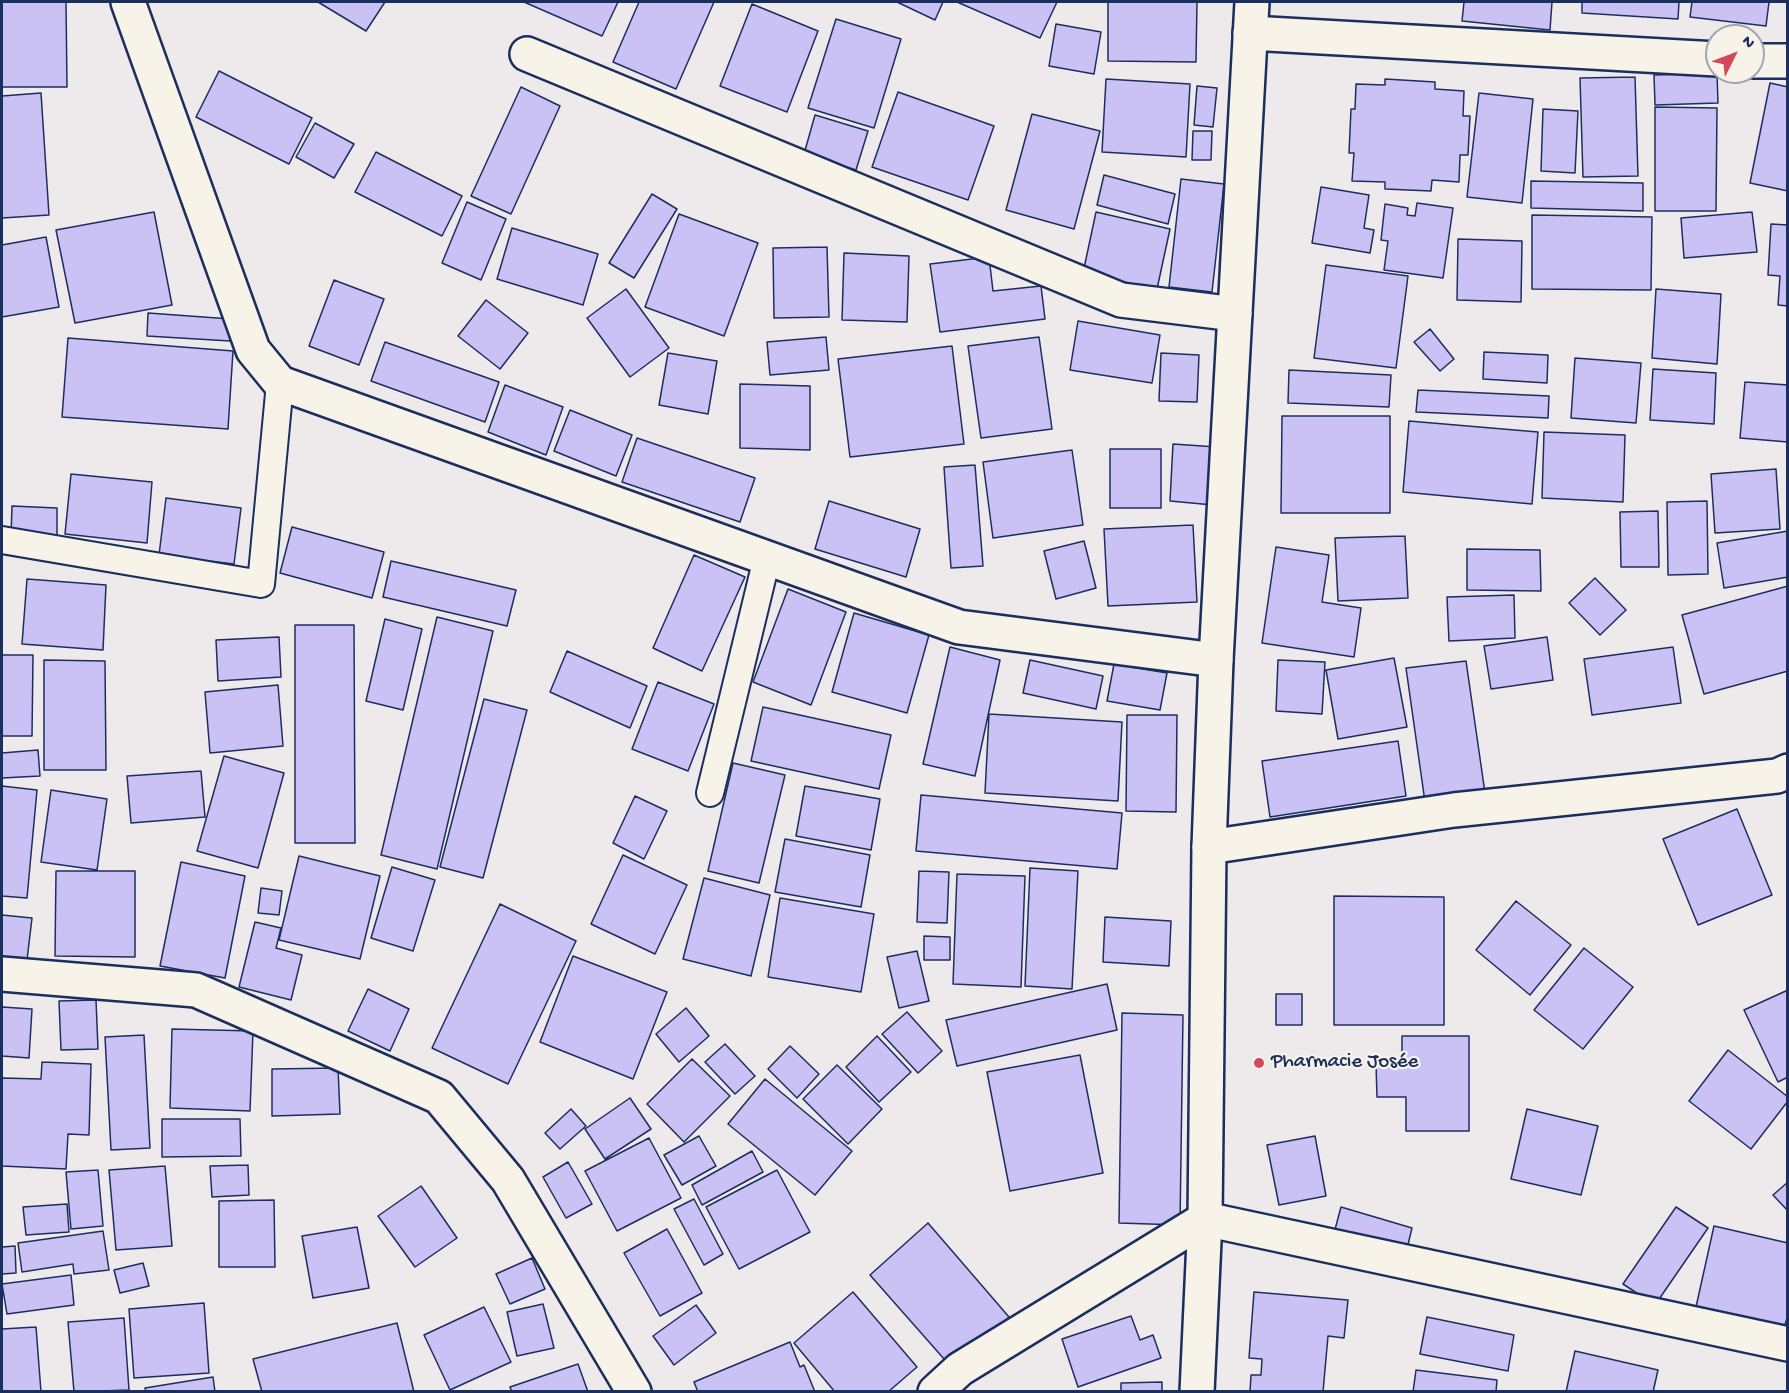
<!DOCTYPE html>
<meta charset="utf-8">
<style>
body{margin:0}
#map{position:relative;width:1789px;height:1393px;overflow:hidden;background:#eee9ea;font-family:"Gochi Hand",sans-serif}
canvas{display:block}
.frame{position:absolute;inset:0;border:3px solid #1b2f5e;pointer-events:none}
.north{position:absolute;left:1705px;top:24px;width:60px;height:60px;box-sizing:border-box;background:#f7f3e8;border:2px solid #9fa5b1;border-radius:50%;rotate:48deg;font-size:16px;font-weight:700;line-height:24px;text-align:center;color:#1b2f5e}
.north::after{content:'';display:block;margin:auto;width:21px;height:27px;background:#d1495b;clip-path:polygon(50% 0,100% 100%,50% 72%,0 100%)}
</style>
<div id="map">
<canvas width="1789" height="1393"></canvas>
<div class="frame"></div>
<div class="north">N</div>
</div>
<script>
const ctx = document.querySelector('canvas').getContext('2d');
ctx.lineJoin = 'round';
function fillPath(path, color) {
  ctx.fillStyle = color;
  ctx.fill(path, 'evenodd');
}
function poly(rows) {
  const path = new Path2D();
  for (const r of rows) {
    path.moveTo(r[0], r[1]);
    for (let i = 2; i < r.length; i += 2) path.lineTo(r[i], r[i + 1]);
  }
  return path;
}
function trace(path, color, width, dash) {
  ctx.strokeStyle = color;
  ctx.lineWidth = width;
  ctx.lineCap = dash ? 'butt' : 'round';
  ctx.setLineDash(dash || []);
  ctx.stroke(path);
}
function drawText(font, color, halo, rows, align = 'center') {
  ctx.font = font + ' "Gochi Hand",sans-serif';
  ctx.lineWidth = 4.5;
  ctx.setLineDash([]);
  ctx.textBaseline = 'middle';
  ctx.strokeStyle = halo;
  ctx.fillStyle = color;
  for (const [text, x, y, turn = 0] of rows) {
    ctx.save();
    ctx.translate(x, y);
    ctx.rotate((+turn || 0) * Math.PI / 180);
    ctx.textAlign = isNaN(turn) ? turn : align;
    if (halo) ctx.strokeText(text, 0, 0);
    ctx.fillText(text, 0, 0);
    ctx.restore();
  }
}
const building = poly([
 [2,2,66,2,67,87,2,87,2,2],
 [318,2,385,2,366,31,318,2],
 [524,2,618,2,602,36,524,2],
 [639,2,714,2,676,89,613,62,639,2],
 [897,2,943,2,935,20,897,2],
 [957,2,1057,2,1040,38,957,2],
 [1108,2,1197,2,1196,62,1108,61,1108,2],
 [1464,2,1552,2,1550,30,1462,21,1464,2],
 [1582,2,1679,2,1678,19,1582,13,1582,2],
 [1692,2,1769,2,1766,26,1690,17,1692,2],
 [752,4,818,31,787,112,720,86,752,4],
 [836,19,901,39,874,128,808,108,836,19],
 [1056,24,1101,32,1094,74,1049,66,1056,24],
 [219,71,312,118,289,164,196,117,219,71],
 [1717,73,1718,103,1655,105,1654,75,1717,73],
 [1635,77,1638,176,1583,177,1580,78,1635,77],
 [1106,79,1190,84,1186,157,1102,152,1106,79],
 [1385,79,1435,82,1435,89,1464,91,1463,116,1470,116,1468,155,1460,155,1459,182,1432,180,1431,191,1385,189,1385,182,1352,181,1354,153,1349,153,1351,109,1355,109,1356,84,1385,85,1385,79],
 [1770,83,1788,87,1788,191,1750,183,1770,83],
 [1197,86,1217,88,1213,127,1194,125,1197,86],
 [521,87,560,106,511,214,471,196,521,87],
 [898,92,994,126,968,200,872,167,898,92],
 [41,93,49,215,2,218,2,96,41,93],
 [1479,93,1533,99,1522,203,1467,197,1479,93],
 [1655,107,1717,108,1716,211,1655,211,1655,107],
 [1543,109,1578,111,1575,173,1541,171,1543,109],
 [1032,114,1100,131,1074,229,1006,210,1032,114],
 [815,115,868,131,856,170,804,154,815,115],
 [315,123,354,144,334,178,296,157,315,123],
 [1193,131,1212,131,1211,160,1192,160,1193,131],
 [376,152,462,196,442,236,355,192,376,152],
 [1104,175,1175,194,1168,224,1097,205,1104,175],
 [1181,179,1224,184,1212,292,1169,287,1181,179],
 [1531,181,1643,183,1643,211,1531,208,1531,181],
 [1321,187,1369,195,1364,228,1374,230,1370,253,1312,243,1321,187],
 [652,194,677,209,634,278,609,263,652,194],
 [467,202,506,219,481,280,442,263,467,202],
 [1417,203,1453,208,1443,278,1384,270,1388,241,1381,240,1385,204,1408,208,1407,215,1415,216,1417,203],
 [154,212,172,305,75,323,56,230,154,212],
 [1096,212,1170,229,1157,289,1083,273,1096,212],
 [1752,212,1757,252,1684,258,1681,218,1752,212],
 [679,214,758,243,724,336,645,307,679,214],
 [1532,215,1652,217,1651,290,1532,289,1532,215],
 [1771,224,1788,225,1788,306,1778,305,1780,276,1768,275,1771,224],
 [512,228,598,254,583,305,497,279,512,228],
 [46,237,59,307,2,317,2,245,46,237],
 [1458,239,1522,241,1521,302,1457,300,1458,239],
 [827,247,829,317,774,318,773,248,827,247],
 [844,253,909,256,907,322,842,320,844,253],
 [989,257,993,291,1041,286,1045,319,940,332,930,264,989,257],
 [1326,265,1408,276,1396,368,1314,358,1326,265],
 [334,280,384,299,359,365,309,346,334,280],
 [626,289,669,348,630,377,587,318,626,289],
 [1656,289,1721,294,1717,364,1652,358,1656,289],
 [486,300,528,333,500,369,458,336,486,300],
 [148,313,231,319,230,341,147,336,148,313],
 [1078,321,1160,335,1152,383,1070,370,1078,321],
 [1430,329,1454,359,1440,371,1414,342,1430,329],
 [826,337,829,370,770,375,767,342,826,337],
 [1039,337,1052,429,981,438,968,346,1039,337],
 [68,338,233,351,228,429,62,417,68,338],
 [385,342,499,382,485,422,371,381,385,342],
 [952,346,964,444,850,457,838,359,952,346],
 [1484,352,1548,355,1547,383,1483,379,1484,352],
 [668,353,717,361,708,414,659,405,668,353],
 [1161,353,1199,355,1197,402,1159,401,1161,353],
 [1575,358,1641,363,1636,423,1571,418,1575,358],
 [1653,369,1716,373,1714,424,1650,420,1653,369],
 [1289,370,1391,375,1389,407,1288,403,1289,370],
 [1745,382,1788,385,1788,442,1740,438,1745,382],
 [740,384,810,386,810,450,740,448,740,384],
 [505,385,563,407,546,455,488,432,505,385],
 [1418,390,1549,396,1548,418,1416,412,1418,390],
 [570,410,632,435,616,476,554,451,570,410],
 [1282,416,1390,416,1390,513,1281,513,1282,416],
 [1409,421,1538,432,1532,504,1403,492,1409,421],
 [1544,432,1625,435,1623,502,1542,498,1544,432],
 [637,438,755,478,740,522,622,482,637,438],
 [1173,444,1217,447,1213,505,1170,501,1173,444],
 [1110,449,1161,449,1161,508,1110,508,1110,449],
 [1072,450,1083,525,993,538,983,462,1072,450],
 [975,465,983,566,951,568,944,467,975,465],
 [1776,469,1780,529,1715,533,1711,474,1776,469],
 [71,474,152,482,147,543,65,534,71,474],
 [166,498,241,508,234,564,159,555,166,498],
 [829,501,920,529,906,577,815,549,829,501],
 [1707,501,1708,574,1668,575,1667,502,1707,501],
 [12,506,57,508,57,538,11,536,12,506],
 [1658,511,1659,567,1621,567,1620,512,1658,511],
 [1193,525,1197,602,1108,606,1104,529,1193,525],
 [292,527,384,552,372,598,280,573,292,527],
 [1788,531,1788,577,1724,588,1717,543,1788,531],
 [1405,536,1408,598,1338,601,1335,538,1405,536],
 [1084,541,1096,588,1056,599,1044,551,1084,541],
 [1276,547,1329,555,1322,602,1361,608,1354,657,1262,643,1276,547],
 [1467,549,1540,550,1541,591,1467,590,1467,549],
 [694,555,745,577,702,671,653,648,694,555],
 [391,561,516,590,507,626,383,597,391,561],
 [1595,578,1626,610,1600,635,1569,603,1595,578],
 [27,579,106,585,103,650,22,644,27,579],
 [1788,586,1788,671,1704,694,1682,615,1788,586],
 [788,589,846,612,811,705,753,682,788,589],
 [1514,595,1515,638,1449,641,1447,597,1514,595],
 [854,613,929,635,907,713,832,692,854,613],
 [437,617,493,631,437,869,381,855,437,617],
 [385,619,422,629,403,710,366,701,385,619],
 [295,625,354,625,355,843,295,843,295,625],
 [279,637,281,677,218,681,216,640,279,637],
 [1547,637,1553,680,1491,689,1484,646,1547,637],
 [950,647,1000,660,975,776,923,764,950,647],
 [1673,647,1681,703,1592,715,1584,659,1673,647],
 [567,651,647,686,630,728,550,692,567,651],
 [2,655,33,655,32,736,2,736,2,655],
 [1394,658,1407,727,1338,739,1326,670,1394,658],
 [44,660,105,661,106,770,44,770,44,660],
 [1030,660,1103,676,1096,709,1023,693,1030,660],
 [1278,660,1325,662,1322,714,1276,711,1278,660],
 [1466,661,1485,793,1425,802,1406,668,1466,661],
 [1114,664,1167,673,1160,710,1107,701,1114,664],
 [658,682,714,704,688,771,632,749,658,682],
 [278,685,283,746,210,753,205,692,278,685],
 [484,699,527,710,483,878,440,867,484,699],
 [763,707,891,735,879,789,751,761,763,707],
 [989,714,1122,722,1118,801,985,793,989,714],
 [1127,715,1177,715,1176,812,1126,811,1127,715],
 [1398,741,1406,796,1270,817,1262,761,1398,741],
 [38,750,40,776,2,778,2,753,38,750],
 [224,756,284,773,258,868,197,851,224,756],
 [733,763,785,775,759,883,708,871,733,763],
 [201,771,205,817,131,823,127,776,201,771],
 [2,786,37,790,27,898,2,896,2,786],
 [805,786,880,799,871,850,796,836,805,786],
 [51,790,107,799,97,870,41,862,51,790],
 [921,795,1122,813,1117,869,916,851,921,795],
 [635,796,667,811,644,859,613,843,635,796],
 [1737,809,1772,895,1698,925,1663,839,1737,809],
 [785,839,870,855,861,907,775,892,785,839],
 [623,855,687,885,655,954,591,924,623,855],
 [299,856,380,876,360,959,279,940,299,856],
 [181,862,245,876,225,978,160,966,181,862],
 [392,867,435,880,413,951,371,938,392,867],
 [1030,868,1078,871,1072,989,1025,986,1030,868],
 [56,871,135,871,135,957,55,956,56,871],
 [919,871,949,872,947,923,917,922,919,871],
 [957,874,1025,876,1021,987,953,984,957,874],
 [704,878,770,895,751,976,683,959,704,878],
 [261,888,282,891,279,915,258,913,261,888],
 [1334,896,1444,897,1444,1025,1334,1025,1334,896],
 [780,898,874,914,861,992,768,977,780,898],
 [1516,901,1571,945,1530,995,1476,950,1516,901],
 [500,904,576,941,508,1084,432,1048,500,904],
 [2,915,32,918,27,960,2,956,2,915],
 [1105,917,1171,921,1169,966,1103,962,1105,917],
 [255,922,281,928,276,948,302,955,291,1000,239,987,255,922],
 [924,936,950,937,950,960,924,960,924,936],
 [1584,948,1633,987,1583,1049,1534,1010,1584,948],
 [917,951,929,1001,899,1008,887,957,917,951],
 [573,956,667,992,633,1079,540,1042,573,956],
 [1107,984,1117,1030,957,1066,946,1020,1107,984],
 [368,989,409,1009,390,1051,348,1031,368,989],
 [1788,990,1788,1077,1778,1082,1744,1010,1788,990],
 [1276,994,1302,994,1302,1025,1276,1025,1276,994],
 [96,1000,98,1049,61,1050,59,1001,96,1000],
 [2,1007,32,1009,29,1058,2,1056,2,1007],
 [686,1008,709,1036,679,1062,656,1034,686,1008],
 [907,1012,942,1051,918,1073,882,1034,907,1012],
 [1122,1013,1183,1015,1180,1225,1119,1223,1122,1013],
 [172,1029,253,1031,250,1111,170,1108,172,1029],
 [144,1035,150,1148,111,1150,105,1037,144,1035],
 [877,1036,911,1072,879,1102,846,1067,877,1036],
 [1402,1036,1469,1036,1469,1131,1406,1131,1406,1097,1377,1097,1376,1064,1402,1065,1402,1036],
 [725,1044,755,1076,735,1094,705,1062,725,1044],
 [790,1046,819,1074,797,1098,768,1069,790,1046],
 [1728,1050,1788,1097,1788,1101,1751,1149,1689,1101,1728,1050],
 [1080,1055,1103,1173,1010,1191,987,1072,1080,1055],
 [692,1059,730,1096,684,1142,647,1104,692,1059],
 [42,1062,91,1064,89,1135,68,1134,66,1169,2,1166,2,1078,41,1079,42,1062],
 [837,1065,882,1109,848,1144,803,1099,837,1065],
 [338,1068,340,1114,272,1116,272,1069,338,1068],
 [765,1079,852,1151,815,1195,728,1124,765,1079],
 [630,1098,651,1129,605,1159,585,1129,630,1098],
 [571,1109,586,1126,560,1149,545,1133,571,1109],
 [1527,1109,1598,1126,1581,1195,1511,1179,1527,1109],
 [162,1119,240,1119,241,1156,162,1157,162,1119],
 [699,1136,716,1166,682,1185,664,1155,699,1136],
 [1315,1136,1326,1196,1279,1205,1267,1145,1315,1136],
 [649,1138,681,1198,617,1231,585,1171,649,1138],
 [752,1151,763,1172,702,1205,692,1185,752,1151],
 [568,1162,592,1204,566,1218,543,1177,568,1162],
 [248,1165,249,1195,212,1197,210,1166,248,1165],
 [165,1166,172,1246,116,1250,109,1170,165,1166],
 [98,1170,103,1226,71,1229,66,1172,98,1170],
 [777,1170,810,1232,739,1269,706,1207,777,1170],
 [1788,1182,1788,1211,1773,1195,1788,1182],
 [421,1186,457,1238,415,1267,378,1216,421,1186],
 [694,1199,723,1254,704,1265,674,1209,694,1199],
 [274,1200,275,1267,219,1267,219,1201,274,1200],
 [67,1204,69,1232,26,1235,23,1207,67,1204],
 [1341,1207,1412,1228,1405,1257,1333,1237,1341,1207],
 [1676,1207,1708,1228,1655,1305,1623,1284,1676,1207],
 [928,1223,1009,1317,952,1368,870,1275,928,1223],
 [1714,1226,1788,1243,1788,1315,1784,1328,1696,1307,1714,1226],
 [357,1227,369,1288,313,1298,302,1236,357,1227],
 [667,1229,702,1293,660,1316,624,1253,667,1229],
 [103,1231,109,1270,74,1274,73,1264,22,1272,18,1243,103,1231],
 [15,1246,16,1273,2,1274,2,1247,15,1246],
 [532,1258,545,1289,510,1304,496,1274,532,1258],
 [143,1263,149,1286,120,1293,114,1270,143,1263],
 [71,1275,74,1305,7,1314,2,1284,71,1275],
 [853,1292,917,1367,888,1392,835,1392,794,1343,853,1292],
 [1254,1292,1348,1300,1344,1338,1328,1336,1323,1392,1250,1392,1251,1375,1261,1375,1262,1359,1249,1358,1254,1292],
 [204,1303,209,1373,134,1378,129,1309,204,1303],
 [543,1304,554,1348,517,1356,507,1312,543,1304],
 [696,1305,716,1333,674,1365,653,1336,696,1305],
 [484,1307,511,1362,450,1390,424,1335,484,1307],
 [1131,1316,1140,1340,1153,1335,1161,1358,1078,1387,1062,1339,1131,1316],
 [1427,1317,1514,1335,1508,1371,1420,1354,1427,1317],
 [124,1318,129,1390,74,1392,68,1322,124,1318],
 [397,1323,414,1392,262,1392,253,1359,397,1323],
 [36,1327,41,1392,2,1392,2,1329,36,1327],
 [790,1342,800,1367,804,1365,815,1392,698,1392,694,1382,790,1342],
 [1575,1351,1658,1370,1653,1392,1566,1392,1575,1351],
 [578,1364,588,1392,512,1392,510,1387,578,1364],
 [1416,1370,1497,1380,1496,1392,1413,1392,1416,1370],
 [213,1377,215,1392,146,1392,145,1388,213,1377],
 [1162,1382,1162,1392,1121,1392,1121,1383,1162,1382]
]);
fillPath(building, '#cac2f4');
trace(building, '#1b2f5e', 1.5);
const service = poly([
 [2,540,261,584,280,383],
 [710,793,767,558]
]);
const minor = poly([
 [128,2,253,350,280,383,959,627,1216,660],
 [1250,33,1717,59],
 [527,54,1121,300,1235,314],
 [1753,61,1788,61],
 [1209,847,1454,810,1777,776,1788,771],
 [2,974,196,990,439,1097,508,1180,634,1392],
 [935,1392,960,1369,1205,1219,1788,1344]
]);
const tertiary = poly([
 [1197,1392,1205,1219,1209,847,1216,660,1252,2]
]);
trace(service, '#1b2f5e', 30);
trace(minor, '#1b2f5e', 38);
trace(tertiary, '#1b2f5e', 38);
trace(service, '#f7f3e8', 26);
trace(minor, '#f7f3e8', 33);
trace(tertiary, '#f7f3e8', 33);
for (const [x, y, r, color] of [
 [1259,1063,6,"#d1495b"]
]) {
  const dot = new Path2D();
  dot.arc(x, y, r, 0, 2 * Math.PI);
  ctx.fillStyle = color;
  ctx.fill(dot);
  trace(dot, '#f7f3e8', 2);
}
drawText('21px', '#1b2f5e', '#f7f3e8', [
 ["Pharmacie Josée",1271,1063]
], 'left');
</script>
